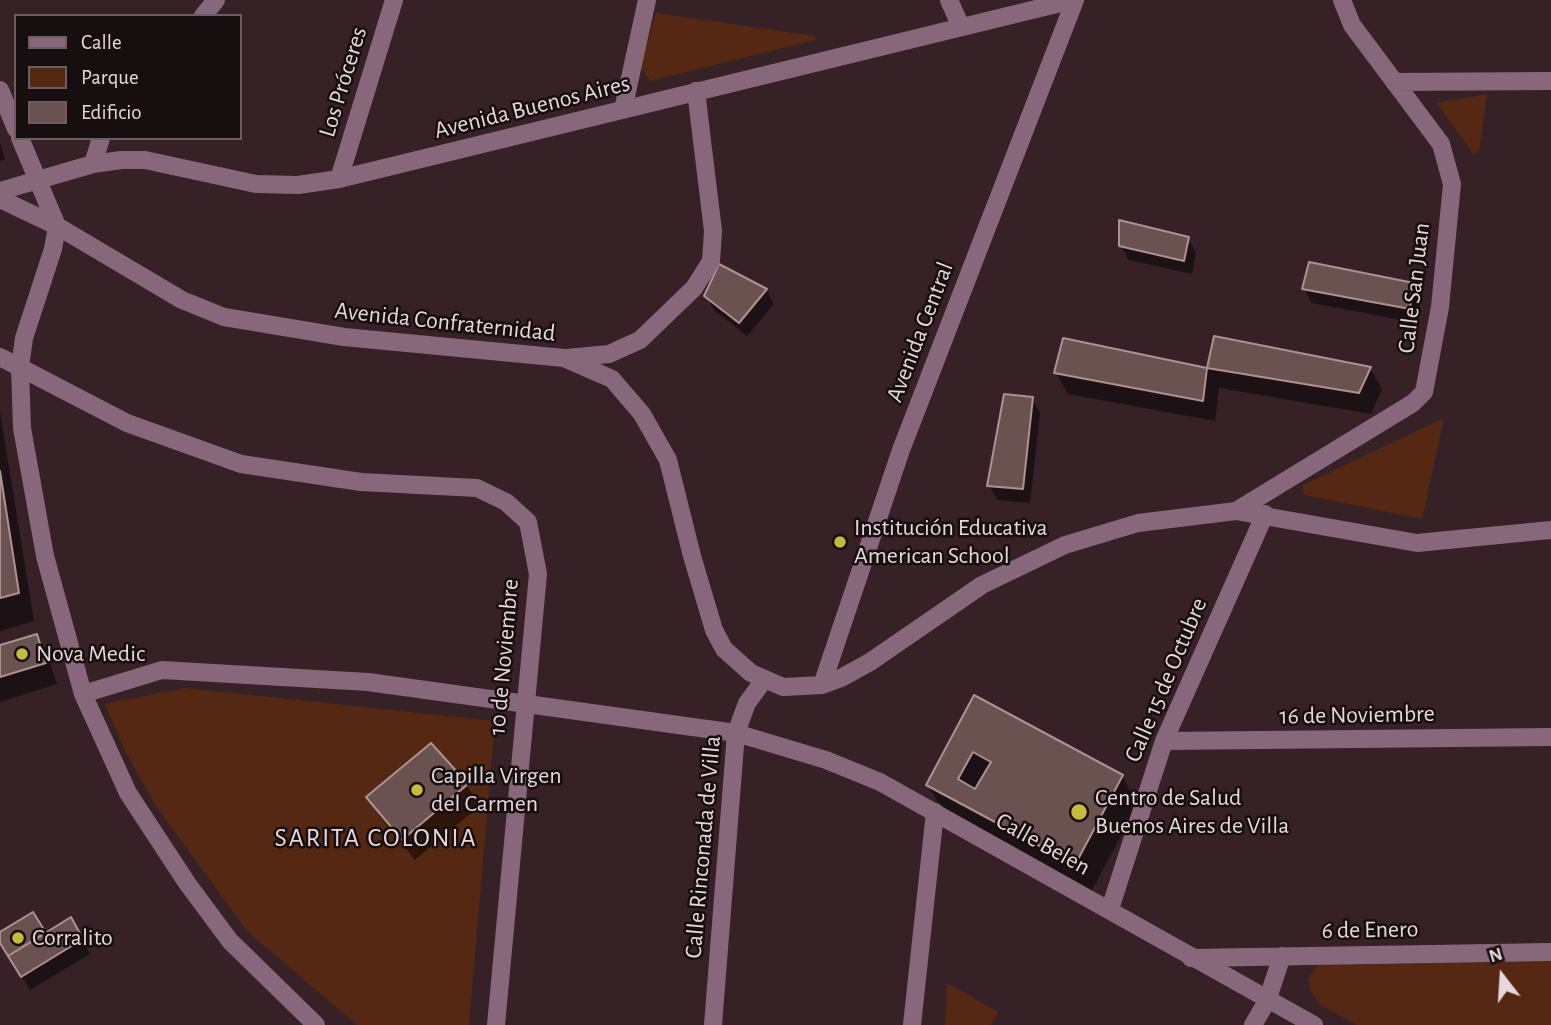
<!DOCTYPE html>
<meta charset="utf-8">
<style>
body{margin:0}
#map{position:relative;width:1551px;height:1025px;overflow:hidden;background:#362126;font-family:"Alegreya Sans",sans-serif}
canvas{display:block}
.legend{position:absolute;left:14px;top:14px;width:228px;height:126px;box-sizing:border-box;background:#170e10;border:2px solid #6a5e61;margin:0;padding:9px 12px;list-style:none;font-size:21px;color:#e6d7da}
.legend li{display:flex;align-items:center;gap:14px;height:35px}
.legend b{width:35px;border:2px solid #6a5e61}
.north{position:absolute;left:1467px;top:941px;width:70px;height:70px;-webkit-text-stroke:5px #170e10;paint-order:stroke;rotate:343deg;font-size:19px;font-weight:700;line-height:28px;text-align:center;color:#e6d7da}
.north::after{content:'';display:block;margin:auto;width:24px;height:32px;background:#e6d7da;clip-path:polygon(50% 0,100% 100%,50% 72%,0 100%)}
</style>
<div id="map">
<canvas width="1551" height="1025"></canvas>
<ul class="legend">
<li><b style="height:9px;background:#87687b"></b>Calle</li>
<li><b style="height:19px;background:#552814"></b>Parque</li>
<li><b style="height:19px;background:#6a5250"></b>Edificio</li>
</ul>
<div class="north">N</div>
</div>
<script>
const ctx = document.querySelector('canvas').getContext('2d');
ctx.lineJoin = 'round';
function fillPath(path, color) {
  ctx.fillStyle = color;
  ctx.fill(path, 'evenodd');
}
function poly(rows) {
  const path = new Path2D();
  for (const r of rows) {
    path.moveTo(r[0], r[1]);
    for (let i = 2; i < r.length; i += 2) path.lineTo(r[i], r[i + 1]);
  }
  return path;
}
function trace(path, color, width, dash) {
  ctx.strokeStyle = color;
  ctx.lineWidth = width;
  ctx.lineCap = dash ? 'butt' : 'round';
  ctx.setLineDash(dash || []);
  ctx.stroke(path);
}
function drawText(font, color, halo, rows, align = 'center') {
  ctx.font = font + ' "Alegreya Sans",sans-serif';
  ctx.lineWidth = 5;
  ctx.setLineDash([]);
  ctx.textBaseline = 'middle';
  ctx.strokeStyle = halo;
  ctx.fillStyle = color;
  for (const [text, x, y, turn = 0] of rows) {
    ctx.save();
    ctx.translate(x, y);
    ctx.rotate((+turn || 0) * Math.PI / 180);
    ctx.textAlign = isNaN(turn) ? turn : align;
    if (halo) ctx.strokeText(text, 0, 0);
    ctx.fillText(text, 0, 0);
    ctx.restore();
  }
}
fillPath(poly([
 [656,13,815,36,816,40,650,81,640,67],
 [1487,94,1479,152,1473,154,1437,103],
 [1444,418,1422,519,1304,495,1303,485],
 [185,688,495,721,469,1025,357,1025,247,931,156,806,125,751,105,704],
 [1551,958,1551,1025,1357,1025,1321,1005,1311,992,1308,979,1317,966,1333,959],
 [947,983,998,1012,991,1025,945,1025]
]), '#552814');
fillPath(poly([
 [0,142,5,159,0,161],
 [1188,239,1196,253,1192,274,1129,260,1121,246],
 [1413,285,1421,299,1417,323,1312,303,1304,289],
 [766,290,774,304,747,336,715,311,706,296],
 [1215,338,1370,368,1382,389,1371,414,1219,388,1215,421,1068,394,1056,373,1065,340,1209,370],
 [1032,399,1040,413,1030,503,998,500,989,486],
 [0,412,34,621,0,631],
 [36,636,48,657,57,684,0,702,0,647],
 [975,698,1122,776,1138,804,1091,892,944,813,928,785],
 [431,746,467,785,479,806,415,860,381,818,368,797],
 [70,920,90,954,30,990,0,940,0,934,45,935]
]), '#0007');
const building = poly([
 [1119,220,1189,237,1184,261,1119,246,1119,220],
 [1309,262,1414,283,1410,309,1302,289,1309,262],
 [719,264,767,289,739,323,704,296,719,264],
 [1214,336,1371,367,1359,393,1207,368,1214,336],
 [1063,338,1207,368,1203,401,1054,373,1063,338],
 [1004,394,1033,397,1023,489,987,486,1004,394],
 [0,471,19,593,0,598,0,471],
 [37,634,46,663,0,677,0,645,37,634],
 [974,695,1123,775,1075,865,926,785,974,695],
 [973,752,991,762,975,789,958,779,973,752],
 [431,743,468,784,402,840,366,797,431,743],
 [33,912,46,933,8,956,0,943,0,932,33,912],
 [71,917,83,939,21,977,8,956,71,917]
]);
fillPath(building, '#6a5250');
trace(building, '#ad9290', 2);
trace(poly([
 [949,0,961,27],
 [203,16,216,0],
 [1394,82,1551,81],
 [0,90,16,129],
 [623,110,647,0],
 [20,138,57,226,53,249,24,338,20,367,22,428,45,556,83,694,128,793,187,883,230,941,316,1025],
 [93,164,101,138],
 [339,179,394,0],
 [0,191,93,164,121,160,145,160,256,184,298,185,339,179,1073,0],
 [0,199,57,226,182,300,224,317,344,337,564,358,612,379,642,414,668,460,692,556,714,630,724,649,751,673,783,687,822,685,841,678,870,662,982,585,1065,545,1138,523,1236,511,1417,543,1551,530],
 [0,357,127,423,241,464,361,482,477,488,506,502,528,522,538,574,496,1025],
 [567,358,609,354,640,340,694,288,711,261,713,231,696,91],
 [1236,511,1413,403,1424,392,1440,307,1452,184,1441,144,1352,25,1342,0],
 [822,685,901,450,1075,0],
 [83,694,162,670,368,682,736,733,826,760,880,782,1314,1025],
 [1164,741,1551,737],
 [1110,909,1164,741,1265,514],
 [1191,958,1551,952],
 [713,1025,736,733,747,703,764,680],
 [912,1025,935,812],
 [1253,1025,1267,1001,1282,956]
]), '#87687b', 18);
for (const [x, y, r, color] of [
 [840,542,7,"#c5bc3d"],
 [22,654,7,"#c5bc3d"],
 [417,790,7,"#c5bc3d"],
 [1079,812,9,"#c5bc3d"],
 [18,938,7,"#c5bc3d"]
]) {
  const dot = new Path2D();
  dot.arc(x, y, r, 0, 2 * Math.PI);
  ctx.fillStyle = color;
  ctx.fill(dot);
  trace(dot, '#170e10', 2.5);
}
drawText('24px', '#e6d7da', '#170e10', [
 ["Los Próceres",343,82,-73],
 ["Avenida Buenos Aires",532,107,-14],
 ["Calle San Juan",1414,288,-83],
 ["Avenida Confraternidad",445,322,6],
 ["Avenida Central",920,332,-69],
 ["10 de Noviembre",504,657,-85],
 ["Calle 15 de Octubre",1166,680,-67],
 ["16 de Noviembre",1357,715,-1],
 ["Calle Belen",1043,844,29],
 ["Calle Rinconada de Villa",703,847,-85],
 ["6 de Enero",1370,930,-1]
]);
drawText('24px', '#e6d7da', '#170e10', [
 ["Institución Educativa",854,528],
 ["American School",854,556],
 ["Nova Medic",36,654],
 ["Capilla Virgen",431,776],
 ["del Carmen",431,804],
 ["Centro de Salud",1095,798],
 ["Buenos Aires de Villa",1095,826],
 ["Corralito",32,938]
], 'left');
ctx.letterSpacing = '2px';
drawText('26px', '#e6d7da', '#170e10', [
 ["SARITA COLONIA",376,838]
]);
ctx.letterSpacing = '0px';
</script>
